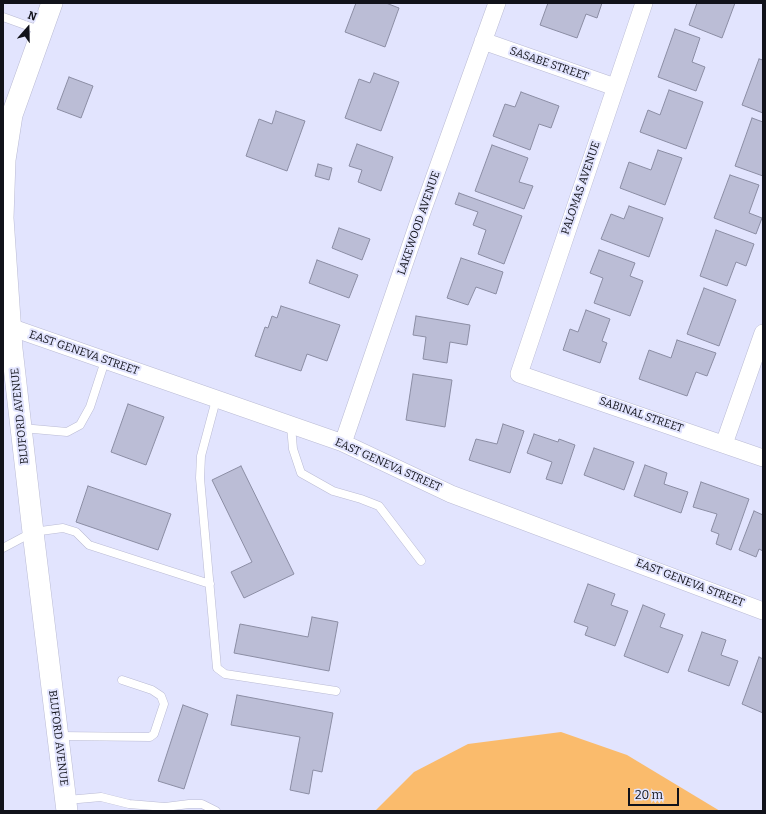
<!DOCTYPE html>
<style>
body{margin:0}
#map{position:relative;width:766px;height:814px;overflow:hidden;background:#e2e4fe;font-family:Bitter,serif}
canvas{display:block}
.frame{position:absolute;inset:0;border:4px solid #11121a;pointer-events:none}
.north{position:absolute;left:8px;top:8px;width:40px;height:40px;-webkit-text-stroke:3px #e2e4fe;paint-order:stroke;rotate:20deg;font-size:11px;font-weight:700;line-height:16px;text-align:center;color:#11121a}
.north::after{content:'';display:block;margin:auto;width:14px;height:18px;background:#11121a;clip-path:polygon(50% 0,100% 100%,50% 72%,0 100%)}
.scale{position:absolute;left:628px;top:788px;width:51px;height:18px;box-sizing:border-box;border:2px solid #11121a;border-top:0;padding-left:5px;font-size:12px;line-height:14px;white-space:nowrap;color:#11121a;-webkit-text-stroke:3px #e2e4fe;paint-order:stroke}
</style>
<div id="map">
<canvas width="766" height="814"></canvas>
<div class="frame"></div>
<div class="north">N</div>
<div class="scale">20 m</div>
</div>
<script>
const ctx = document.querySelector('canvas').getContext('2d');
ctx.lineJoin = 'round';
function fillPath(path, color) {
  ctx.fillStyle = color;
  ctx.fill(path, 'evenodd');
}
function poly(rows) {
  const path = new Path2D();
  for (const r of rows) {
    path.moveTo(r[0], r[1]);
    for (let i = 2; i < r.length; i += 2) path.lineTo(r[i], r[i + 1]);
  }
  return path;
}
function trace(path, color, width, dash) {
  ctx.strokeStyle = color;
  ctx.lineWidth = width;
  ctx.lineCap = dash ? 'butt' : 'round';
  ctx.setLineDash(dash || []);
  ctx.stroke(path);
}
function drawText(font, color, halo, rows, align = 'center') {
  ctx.font = font + ' Bitter,serif';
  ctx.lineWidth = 4;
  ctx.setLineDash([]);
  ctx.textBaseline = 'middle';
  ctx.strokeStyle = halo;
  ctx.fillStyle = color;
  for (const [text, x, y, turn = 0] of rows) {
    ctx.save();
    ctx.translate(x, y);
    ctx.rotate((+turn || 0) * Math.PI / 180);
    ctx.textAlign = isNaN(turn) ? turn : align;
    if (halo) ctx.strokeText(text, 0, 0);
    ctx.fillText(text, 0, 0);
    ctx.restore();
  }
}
fillPath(poly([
 [561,732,627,755,720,811,375,811,414,772,468,744]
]), '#fabb6c');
const building = poly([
 [356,3,386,3,399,8,385,47,345,32,356,3],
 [548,3,602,3,597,18,586,14,577,38,540,25,548,3],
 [697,3,735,3,722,38,689,25,697,3],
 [675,29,700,38,692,62,705,67,696,91,658,77,675,29],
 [759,59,763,60,763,113,742,105,759,59],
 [374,73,399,82,381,131,345,118,359,79,370,83,374,73],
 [69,77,93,86,81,118,57,109,69,77],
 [669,90,703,102,686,149,640,132,648,110,660,115,669,90],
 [521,92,559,106,551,128,539,124,530,150,493,136,505,104,515,107,521,92],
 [276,111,305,121,287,171,246,156,259,119,272,124,276,111],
 [752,118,763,122,763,176,735,166,752,118],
 [357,144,393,157,381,191,358,182,362,170,349,166,357,144],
 [492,145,528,158,519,182,533,186,524,209,475,191,492,145],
 [658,150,682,158,665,205,620,188,629,162,651,170,658,150],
 [318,164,332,168,329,180,315,176,318,164],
 [730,175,759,185,749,213,762,218,756,234,714,218,730,175],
 [459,193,522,216,504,264,478,254,486,230,473,225,478,212,455,204,459,193],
 [629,206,663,218,649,257,601,239,611,214,624,219,629,206],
 [339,228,370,239,362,260,332,248,339,228],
 [716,230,754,244,746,266,736,262,727,286,700,276,716,230],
 [599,250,635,263,630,276,643,281,630,316,594,303,603,278,590,273,599,250],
 [461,258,503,272,496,294,476,287,468,305,447,298,461,258],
 [317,260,358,275,349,298,309,283,317,260],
 [704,288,736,300,719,346,687,334,704,288],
 [281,306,340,325,327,361,307,354,301,371,255,356,265,327,268,328,272,316,277,318,281,306],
 [586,310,610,319,602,341,607,343,600,363,563,350,570,329,578,332,586,310],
 [416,316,470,325,467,345,450,342,447,363,423,359,426,337,413,335,416,316],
 [677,340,716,353,707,376,696,372,687,396,639,379,649,350,671,358,677,340],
 [413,374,452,380,445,427,406,420,413,374],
 [128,404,164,417,146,465,111,452,128,404],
 [503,424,524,431,510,473,469,460,476,439,497,444,503,424],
 [534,434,558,442,559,439,575,445,562,484,546,479,552,462,527,453,534,434],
 [594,448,634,462,624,490,584,475,594,448],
 [645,465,667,473,664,484,688,492,681,513,634,496,645,465],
 [241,466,294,574,244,598,231,572,252,562,212,480,241,466],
 [701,482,749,499,731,550,716,544,719,534,711,531,717,514,693,507,701,482],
 [88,486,171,514,158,550,76,522,88,486],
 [754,511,763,515,763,551,759,549,756,557,739,550,754,511],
 [588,584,615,594,611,605,628,611,615,646,585,635,588,627,574,622,588,584],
 [643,605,665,614,660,627,683,635,668,673,624,656,643,605],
 [312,617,338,622,329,671,234,653,240,624,308,637,312,617],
 [702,632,726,640,721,655,738,661,729,686,688,671,702,632],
 [759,657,763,659,763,713,742,704,759,657],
 [237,695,333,713,322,772,313,770,309,794,290,790,300,737,231,725,237,695],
 [183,705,208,714,184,789,158,781,183,705]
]);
fillPath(building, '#bbbdd6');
trace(building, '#8b8da4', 1);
const service = poly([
 [3,17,42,31],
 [216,400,201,456,200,478,217,668,225,674,336,691],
 [291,426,293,449,301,473,333,491,361,499,379,506,421,561],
 [22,428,67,432,80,425,90,407,105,361],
 [3,548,33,532,63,528,76,532,89,545,210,584],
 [59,736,150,737,154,734,164,704,161,696,152,690,122,680],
 [67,800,101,797,129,804,165,807,189,804,202,804,216,811]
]);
const minor = poly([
 [644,3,519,374,763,458],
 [483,41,615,87],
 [10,327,343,443,451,494,763,611],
 [343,443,422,212,497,3],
 [724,444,763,333]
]);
const tertiary = poly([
 [52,3,12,115,5,160,3,218,12,349,33,532,67,811]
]);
trace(service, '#babbd4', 9);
trace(minor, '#babbd4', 18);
trace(tertiary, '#babbd4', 22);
trace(service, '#fff', 8);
trace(minor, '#fff', 17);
trace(tertiary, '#fff', 21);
drawText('11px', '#11121a', '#e2e4fe', [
 ["SASABE STREET",549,64,19],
 ["PALOMAS AVENUE",581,188,-71],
 ["LAKEWOOD AVENUE",419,223,-71],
 ["EAST GENEVA STREET",84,353,19],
 ["SABINAL STREET",641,415,19],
 ["BLUFORD AVENUE",20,416,-96],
 ["EAST GENEVA STREET",388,465,24],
 ["EAST GENEVA STREET",690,583,21],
 ["BLUFORD AVENUE",58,738,83]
]);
</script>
